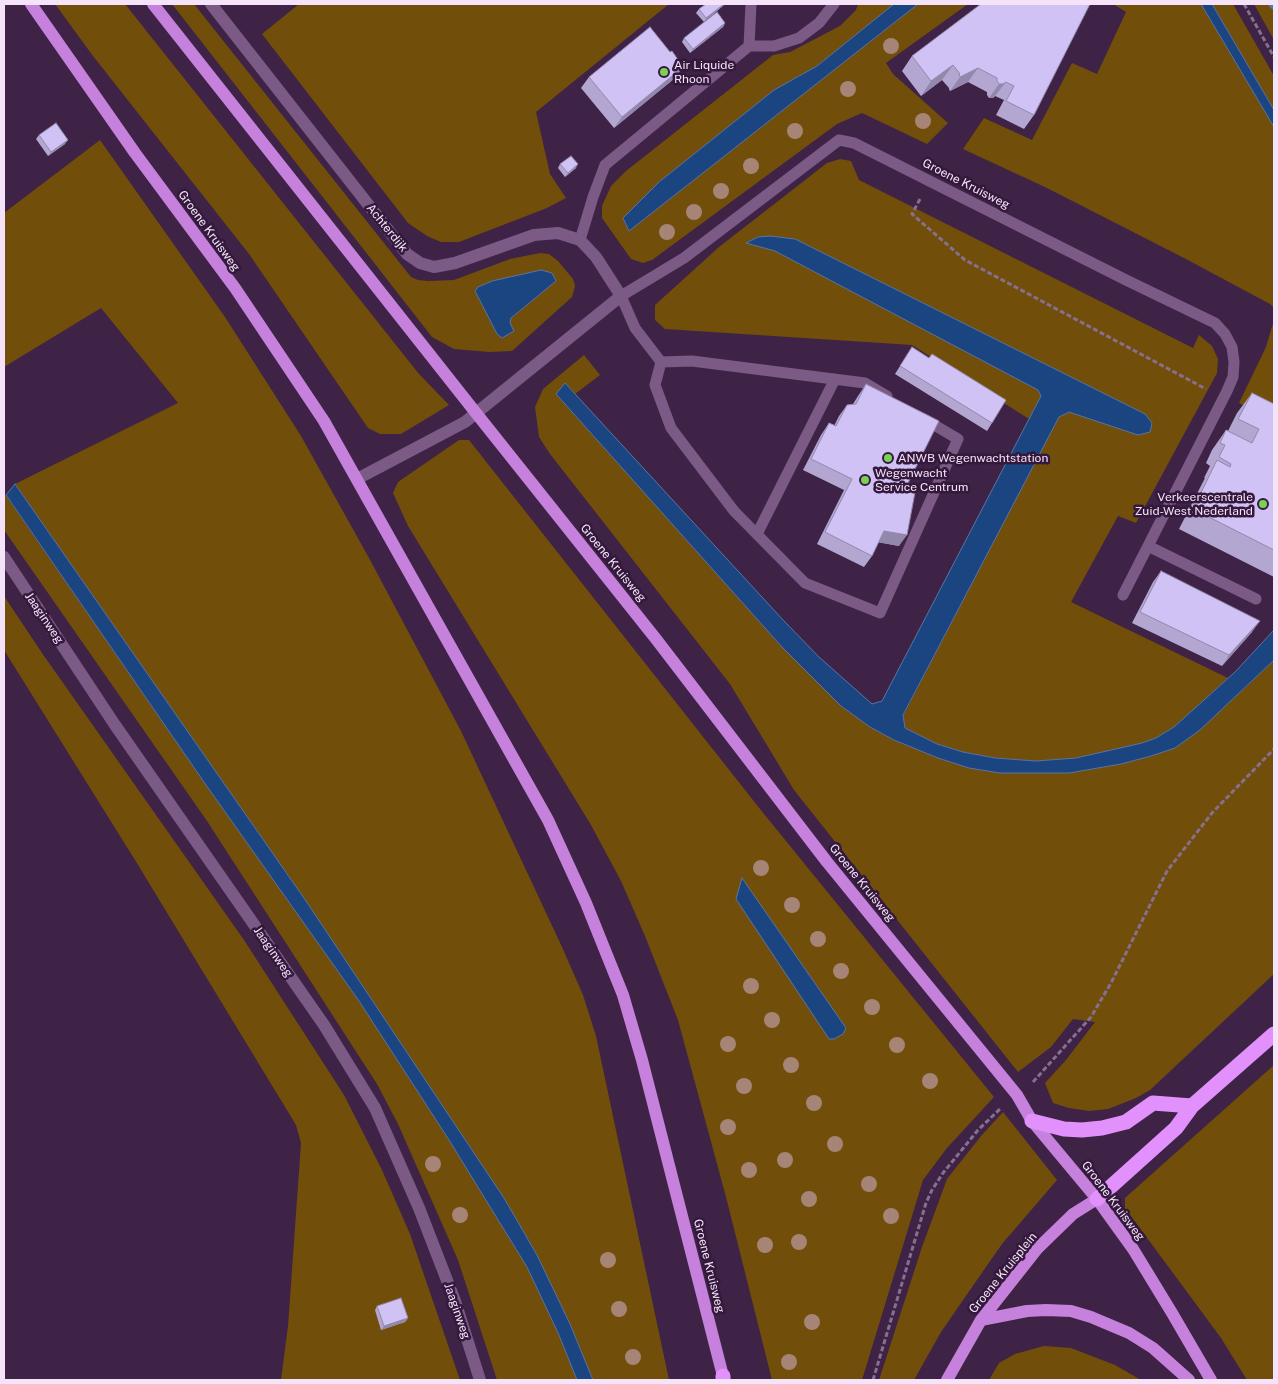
<!DOCTYPE html>
<style>
body{margin:0}
#map{position:relative;width:1278px;height:1384px;overflow:hidden;background:#3e2347;font-family:"Public Sans",sans-serif}
canvas{display:block}
.frame{position:absolute;inset:0;border:5px solid #f4e3f9;pointer-events:none}
</style>
<div id="map">
<canvas width="1278" height="1384"></canvas>
<div class="frame"></div>
</div>
<script>
const ctx = document.querySelector('canvas').getContext('2d');
ctx.lineJoin = 'round';
function fillPath(path, color) {
  ctx.fillStyle = color;
  ctx.fill(path, 'evenodd');
}
function poly(rows) {
  const path = new Path2D();
  for (const r of rows) {
    path.moveTo(r[0], r[1]);
    for (let i = 2; i < r.length; i += 2) path.lineTo(r[i], r[i + 1]);
  }
  return path;
}
function trace(path, color, width, dash) {
  ctx.strokeStyle = color;
  ctx.lineWidth = width;
  ctx.lineCap = dash ? 'butt' : 'round';
  ctx.setLineDash(dash || []);
  ctx.stroke(path);
}
function drawText(font, color, halo, rows, align = 'center') {
  ctx.font = font + ' "Public Sans",sans-serif';
  ctx.lineWidth = 5;
  ctx.setLineDash([]);
  ctx.textBaseline = 'middle';
  ctx.strokeStyle = halo;
  ctx.fillStyle = color;
  for (const [text, x, y, turn = 0] of rows) {
    ctx.save();
    ctx.translate(x, y);
    ctx.rotate((+turn || 0) * Math.PI / 180);
    ctx.textAlign = isNaN(turn) ? turn : align;
    if (halo) ctx.strokeText(text, 0, 0);
    ctx.fillText(text, 0, 0);
    ctx.restore();
  }
}
fillPath(poly([
 [55,4,125,4,419,374,449,405,401,434,380,434,368,428,249,254,93,56],
 [172,4,194,4,411,277,418,280,428,281,454,280,510,259,540,253,549,254,558,261,573,279,575,286,572,297,512,351,489,352,454,349,432,337],
 [556,281,511,318,510,323,502,338,497,334,475,291,478,287],
 [299,4,669,4,536,112,550,174,566,198,547,208,459,242,441,242,427,236,408,223,262,34],
 [858,4,894,4,817,66,774,90,659,182,623,218,629,231,918,4,968,4,886,63,893,74,948,123,927,144,862,113,837,124,652,260,643,263,631,259,602,218,602,206,611,186,626,171,773,55,790,52,840,26,856,10],
 [1113,4,1201,4,1274,127,1274,308,1270,304,1184,258,1047,188,963,149,984,118,1032,140,1072,63,1097,74,1126,12],
 [1212,4,1233,4,1274,76,1274,110],
 [1254,4,1274,4,1274,40],
 [100,140,225,317,301,436,369,558,461,731,562,947,583,995,596,1036,669,1380,593,1380,570,1324,537,1255,504,1198,306,901,15,484,178,403,101,308,4,367,4,213],
 [840,159,851,161,859,180,1193,348,1199,335,1212,346,1218,359,1217,373,1136,523,1118,516,1071,602,1228,678,1174,727,1156,738,1142,743,1076,758,1036,761,995,758,963,752,937,744,905,728,903,716,1059,416,1069,412,1138,435,1152,423,1145,414,795,239,770,236,758,237,746,243,775,251,1038,390,1041,396,1029,419,912,345,665,329,655,320,655,305,719,247,827,163],
 [1274,320,1274,422,1239,403,1266,347],
 [584,355,600,375,575,394,565,383,556,394,782,647,841,706,870,727,894,740,938,758,969,768,1000,773,1069,773,1121,764,1151,756,1175,748,1246,687,1274,660,1274,974,1150,1090,1136,1098,1108,1109,1089,1111,1069,1108,1053,1103,1045,1083,1066,1060,1095,1022,1073,1019,1051,1047,1018,1072,794,790,730,684,550,454,539,437,535,407,543,389],
 [459,440,469,440,760,809,994,1097,947,1148,923,1180,862,1380,772,1380,726,1197,678,1020,645,936,621,881,591,825,408,526,393,493,398,482],
 [4,493,206,785,359,1001,449,1140,527,1267,559,1335,577,1380,497,1380,458,1260,398,1124,377,1084,207,821,4,530],
 [4,596,42,653,244,940,344,1095,382,1170,410,1234,460,1380,281,1380,288,1326,301,1143,296,1125,135,860,4,650],
 [1274,1065,1274,1380,1247,1380,1221,1338,1125,1208,1125,1198],
 [1003,1112,1057,1180,1002,1244,970,1290,941,1332,914,1380,879,1380,922,1247,947,1179,981,1136],
 [1044,1346,1071,1348,1115,1365,1141,1380,989,1380,999,1363,1015,1354]
]), '#714e0a');
const water = poly([
 [894,4,918,4,629,231,623,218,659,182,774,90,817,66,894,4],
 [1201,4,1212,4,1274,110,1274,127,1201,4],
 [770,236,795,239,1145,414,1152,423,1150,432,1138,435,1069,412,1059,417,903,715,905,728,937,744,963,752,995,758,1036,761,1076,758,1142,743,1156,738,1174,727,1235,672,1274,630,1274,660,1200,730,1175,748,1151,756,1121,764,1069,773,1000,773,969,768,938,758,894,740,870,727,841,706,782,647,556,394,565,383,784,621,819,657,872,704,882,701,1041,396,1038,390,775,251,746,243,758,237,770,236],
 [541,270,552,273,556,281,511,318,510,323,514,331,502,338,497,334,475,291,478,287,492,281,541,270],
 [15,484,306,901,504,1198,537,1255,570,1324,593,1380,577,1380,559,1335,527,1267,449,1140,359,1001,206,785,6,495,15,484],
 [742,878,846,1028,843,1034,834,1039,829,1039,736,899,742,878]
]);
fillPath(water, '#1a4580');
trace(water, '#5b74a4', 1);
trace(poly([
 [1273,4,1274,5]
]), '#5b74a4', 9);
trace(poly([
 [1244,4,1274,57],
 [920,199,912,214,965,260,1206,389],
 [1033,1082,1091,1017,1111,983,1167,871,1212,813,1274,749],
 [873,1380,926,1203,932,1190,943,1173,978,1130,1001,1108]
]), '#87708f', 3, [5, 2.5]);
trace(poly([
 [749,46,751,4],
 [580,240,593,197,605,165,749,46,774,46,799,38,819,23,834,4],
 [661,362,692,361,865,383,887,396],
 [924,419,958,439,880,613,805,583,734,511,671,428,655,385,661,362,635,328,621,296,684,258,839,140,854,143,1126,280,1215,323,1225,334,1232,347,1234,362,1233,377,1227,391,1123,595],
 [757,534,835,379],
 [1148,546,1256,599]
]), '#7b5a86', 11);
trace(poly([
 [211,4,407,254,420,263,434,267,455,263,534,235,558,233,580,240,596,257,621,296,465,422,357,479],
 [4,557,115,725,324,1025,375,1108,419,1208,455,1301,480,1380]
]), '#7b5a86', 12);
trace(poly([
 [31,4,135,153,235,288,324,421,548,820,586,903,623,995,642,1060,724,1380],
 [153,4,476,413,656,639,827,862,1017,1095,1032,1121,1097,1199,1133,1249,1172,1313,1211,1380],
 [981,1320,1027,1311,1046,1310,1071,1311,1091,1317,1129,1333,1153,1348,1189,1380],
 [947,1380,981,1320,1037,1249,1073,1214,1097,1199]
]), '#c581db', 12);
trace(poly([
 [1032,1121,1064,1129,1082,1130,1102,1128,1126,1122,1153,1103,1192,1106],
 [1097,1199,1176,1128,1192,1106,1274,1034],
 [723,1376,723,1380]
]), '#e290fc', 15);
ctx.fillStyle = '#a68576';
for (const [x, y] of [
 [891,46],
 [848,89],
 [923,121],
 [795,131],
 [751,166],
 [721,191],
 [694,212],
 [667,232],
 [761,868],
 [792,905],
 [818,939],
 [841,971],
 [751,986],
 [872,1007],
 [772,1020],
 [728,1044],
 [897,1045],
 [791,1065],
 [930,1081],
 [744,1086],
 [814,1103],
 [728,1127],
 [835,1144],
 [785,1160],
 [433,1164],
 [749,1170],
 [869,1184],
 [809,1199],
 [460,1215],
 [891,1216],
 [799,1242],
 [765,1245],
 [608,1260],
 [619,1309],
 [812,1322],
 [633,1357],
 [789,1362]
]) {
  ctx.beginPath();
  ctx.arc(x, y, 8, 0, 2 * Math.PI);
  ctx.fill();
}
fillPath(poly([
 [981,4,1034,115,1024,129,996,115,1004,100,995,96,993,98,989,98,987,95,987,92,968,82,950,91,949,89,949,88,942,80,921,96,902,71,912,56],
 [724,5,704,22,696,13,699,9],
 [725,23,723,27,690,53,682,42,684,38],
 [683,67,675,78,614,128,581,88,589,77],
 [39,135,65,144,48,156,36,139],
 [560,164,576,168,565,177,558,168],
 [912,347,992,423,987,431,895,374],
 [866,384,908,483,899,546,878,542,872,556,864,567,817,544,844,490,803,470,821,435,829,423,834,426,839,416,847,405,853,404,858,396],
 [1252,393,1274,404,1274,577,1179,529,1205,478,1204,478,1210,466,1206,463,1212,450,1226,430,1228,431,1237,413],
 [1161,571,1252,632,1222,666,1132,623,1153,582],
 [377,1306,408,1318,405,1322,381,1330,375,1310]
]), '#b3a7d2');
fillPath(poly([
 [724,4,725,4,704,22,706,18],
 [725,23,723,27,690,53,693,49],
 [953,65,942,80,921,96,931,81],
 [683,67,675,78,614,128,622,117],
 [978,68,968,82,950,91,960,77],
 [1006,82,995,96,993,98,989,98,999,84],
 [68,140,65,144,48,156,51,152],
 [578,164,576,168,565,177,568,173],
 [884,531,907,535,899,546,876,542],
 [1260,621,1252,632,1222,666,1229,655],
 [408,1318,405,1322,381,1330,384,1326]
]), '#9288ab');
const building = poly([
 [706,4,724,4,706,18,699,9,706,4],
 [981,4,1090,4,1034,115,1006,101,1014,86,1006,82,1003,84,999,84,997,81,997,78,978,68,960,77,959,74,960,74,953,65,931,81,912,56,981,4],
 [717,12,725,23,693,49,684,38,717,12],
 [650,27,670,52,672,51,683,67,622,117,589,77,650,27],
 [56,123,68,140,51,152,39,135,56,123],
 [571,156,578,164,568,173,560,164,571,156],
 [912,347,929,358,932,354,1006,400,992,423,900,366,912,347],
 [866,384,939,421,908,483,916,487,907,535,884,531,872,556,825,532,852,479,811,459,829,423,836,426,847,405,856,404,866,384],
 [1252,393,1274,404,1274,550,1193,509,1217,460,1230,467,1231,464,1219,457,1225,445,1220,443,1226,430,1252,443,1259,429,1238,419,1252,393],
 [1161,571,1260,621,1229,655,1140,612,1161,571],
 [401,1298,408,1318,384,1326,377,1306,401,1298]
]);
fillPath(building, '#d0c2f4');
trace(building, '#9288ab', 1);
for (const [x, y, r, color] of [
 [664,72,5,"#7ad156"],
 [888,458,5,"#7ad156"],
 [865,480,5,"#7ad156"],
 [1263,504,5,"#7ad156"]
]) {
  const dot = new Path2D();
  dot.arc(x, y, r, 0, 2 * Math.PI);
  ctx.fillStyle = color;
  ctx.fill(dot);
  trace(dot, '#34193c', 2);
}
drawText('12px', '#f4e3f9', '#34193c', [
 ["Air Liquide",674,65],
 ["Rhoon",674,79],
 ["ANWB Wegenwachtstation",898,458],
 ["Wegenwacht",875,473],
 ["Service Centrum",875,487],
 ["Verkeerscentrale",1253,497,"right"],
 ["Zuid-West Nederland",1253,511,"right"]
], 'left');
drawText('12px', '#f4e3f9', '#34193c', [
 ["Groene Kruisweg",966,184,27],
 ["Achterdijk",387,228,51],
 ["Groene Kruisweg",209,231,54],
 ["Groene Kruisweg",613,563,51],
 ["Jaaginweg",44,618,56],
 ["Groene Kruisweg",862,883,51],
 ["Jaaginweg",273,952,55],
 ["Groene Kruisweg",1113,1201,53],
 ["Groene Kruisweg",709,1266,76],
 ["Groene Kruisplein",1003,1273,-51],
 ["Jaaginweg",457,1311,71]
]);
</script>
